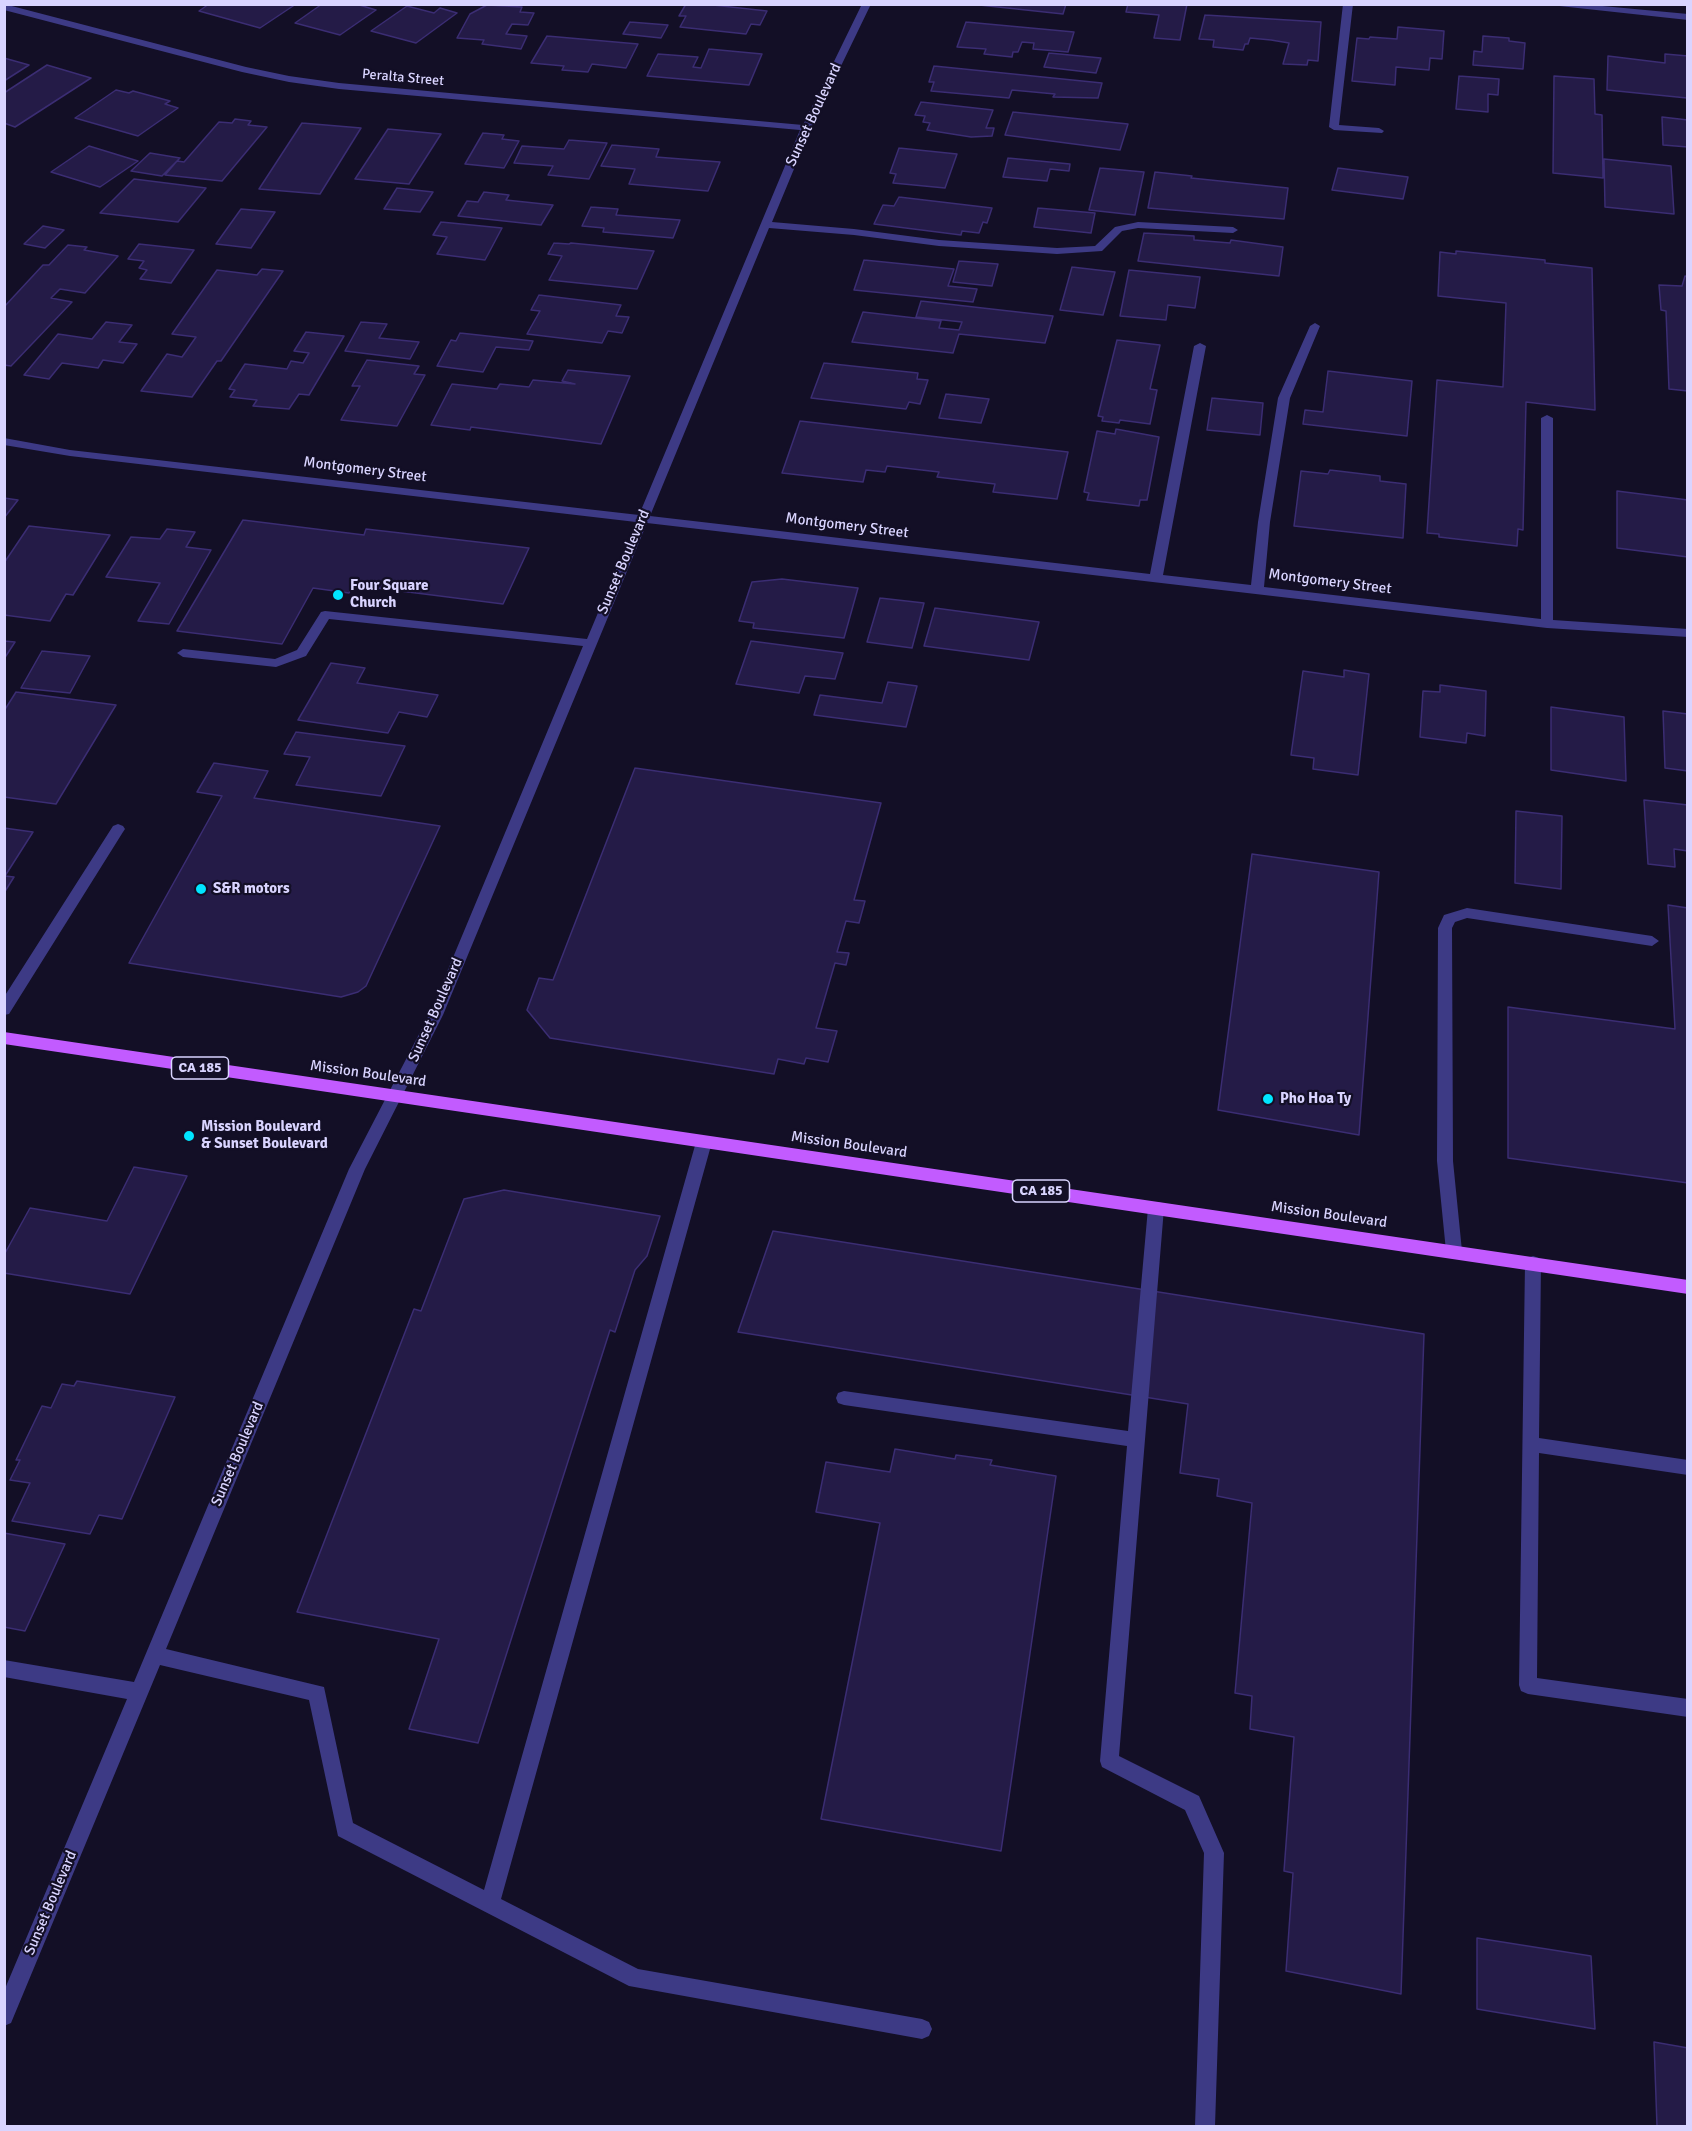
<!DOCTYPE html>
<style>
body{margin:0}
#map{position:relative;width:1692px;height:2131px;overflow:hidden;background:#130f26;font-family:Signika,sans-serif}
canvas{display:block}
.frame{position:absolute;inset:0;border:6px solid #d9d4ff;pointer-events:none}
</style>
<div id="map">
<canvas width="1692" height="2131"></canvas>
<div class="frame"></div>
</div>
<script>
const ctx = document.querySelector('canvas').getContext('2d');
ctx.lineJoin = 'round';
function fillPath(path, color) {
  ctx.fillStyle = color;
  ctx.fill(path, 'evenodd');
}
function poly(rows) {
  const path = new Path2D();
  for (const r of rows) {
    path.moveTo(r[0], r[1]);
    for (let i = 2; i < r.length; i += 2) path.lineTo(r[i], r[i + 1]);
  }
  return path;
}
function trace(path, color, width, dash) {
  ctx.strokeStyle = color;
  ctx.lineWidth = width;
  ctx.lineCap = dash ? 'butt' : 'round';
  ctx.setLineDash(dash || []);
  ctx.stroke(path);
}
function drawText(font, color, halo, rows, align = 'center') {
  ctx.font = font + ' Signika,sans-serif';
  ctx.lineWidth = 4.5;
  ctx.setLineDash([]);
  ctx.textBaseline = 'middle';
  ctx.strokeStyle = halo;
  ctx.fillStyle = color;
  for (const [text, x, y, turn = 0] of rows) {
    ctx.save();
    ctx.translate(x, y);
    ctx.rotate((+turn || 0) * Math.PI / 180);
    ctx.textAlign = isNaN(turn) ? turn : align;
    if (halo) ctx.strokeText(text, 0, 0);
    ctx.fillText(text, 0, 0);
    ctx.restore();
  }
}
const building = poly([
 [209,4,296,4,260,28,199,11,209,4],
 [322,4,356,4,376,10,340,35,295,23,322,4],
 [686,4,704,4,767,11,760,25,751,24,746,34,680,27,686,16,679,16,686,4],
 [970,4,1066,4,1063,14,970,4],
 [1128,4,1187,4,1180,40,1154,38,1159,15,1126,12,1128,4],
 [487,5,522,7,520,12,534,13,528,25,512,24,506,34,527,36,521,49,482,44,484,40,457,38,470,14,487,5],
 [407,6,434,13,440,8,457,13,416,43,371,31,407,6],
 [1205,15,1321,22,1318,61,1308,60,1307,65,1283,64,1289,43,1271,40,1250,38,1248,44,1245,44,1243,50,1213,47,1214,40,1199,39,1205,15],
 [630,22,668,25,661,38,623,34,630,22],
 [966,22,1074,32,1068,52,1033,49,1034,43,1022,42,1018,52,1013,52,1012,57,984,54,986,49,957,47,966,22],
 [1398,27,1444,31,1442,59,1430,58,1429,70,1396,67,1395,85,1352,81,1357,38,1369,39,1370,37,1397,39,1398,27],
 [547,36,638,44,626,68,592,64,588,72,562,70,564,66,531,63,547,36],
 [1483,36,1509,38,1509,41,1525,43,1523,69,1473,65,1474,51,1482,52,1483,36],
 [709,49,762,54,749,85,647,76,658,54,698,57,693,67,701,68,709,49],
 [1049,53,1101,58,1096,73,1044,67,1049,53],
 [1665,54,1688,56,1688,102,1687,98,1607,90,1608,56,1665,63,1665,54],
 [4,58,29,65,4,81,4,58],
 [47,65,91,78,15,127,4,123,4,93,47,65],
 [934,66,1102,83,1098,98,1053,97,1055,94,1012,90,1009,98,931,91,934,82,929,82,934,66],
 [1459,76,1499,79,1498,95,1488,94,1488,112,1456,109,1459,76],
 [1554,76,1594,79,1595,114,1602,115,1603,178,1553,173,1554,76],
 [116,90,129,93,133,91,170,101,165,104,178,108,138,136,75,118,116,90],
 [921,102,993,110,986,128,994,128,992,136,971,137,927,130,930,123,923,122,925,116,915,115,921,102],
 [1013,112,1128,124,1120,150,1005,135,1013,112],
 [1662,117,1688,120,1688,147,1663,145,1662,117],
 [235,119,251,121,248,125,267,127,222,181,165,175,177,161,184,162,219,122,232,123,235,119],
 [302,123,361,128,320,194,259,189,302,123],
 [388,129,441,134,409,184,355,179,388,129],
 [483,133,504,135,502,139,519,141,504,168,465,164,483,133],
 [569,140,607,143,589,179,548,175,553,166,514,163,522,146,564,149,569,140],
 [612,145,659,149,656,157,720,162,708,191,629,184,635,169,601,166,612,145],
 [89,146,138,161,100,187,51,172,89,146],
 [899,148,957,154,945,188,893,183,896,174,890,173,899,148],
 [150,153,180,158,162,176,131,171,150,153],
 [1008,158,1070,164,1069,171,1050,169,1047,181,1003,177,1008,158],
 [1604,159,1671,166,1674,214,1605,207,1604,159],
 [1100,168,1144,172,1135,215,1089,210,1100,168],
 [1338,168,1408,177,1403,199,1332,190,1338,168],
 [1155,172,1192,176,1191,178,1288,188,1284,219,1148,208,1155,172],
 [134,179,206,188,178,222,100,213,134,179],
 [397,188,433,192,420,212,384,209,397,188],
 [484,192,509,195,506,200,553,205,541,225,458,216,467,201,478,202,484,192],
 [899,197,992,208,987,223,983,222,979,233,962,231,961,235,874,224,883,205,894,206,899,197],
 [591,207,618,209,616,215,680,220,673,238,603,232,604,228,582,226,591,207],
 [1038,208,1095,213,1091,233,1034,227,1038,208],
 [241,209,275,212,251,248,216,244,241,209],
 [441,222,502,228,485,260,437,254,447,237,433,235,441,222],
 [43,226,64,230,45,248,24,244,43,226],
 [1144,233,1194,236,1194,240,1230,243,1231,240,1283,247,1279,276,1138,261,1144,233],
 [554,243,569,244,571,243,654,251,637,289,549,280,562,256,548,254,554,243],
 [139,244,194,250,171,283,140,279,147,270,139,268,144,261,128,259,139,244],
 [68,245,87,247,84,250,118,256,85,293,60,289,51,298,72,302,11,366,4,365,4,307,43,265,49,265,68,245],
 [1456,251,1545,260,1545,263,1592,268,1595,410,1526,402,1523,530,1518,529,1517,546,1439,537,1439,534,1427,533,1437,380,1503,387,1506,303,1438,296,1440,252,1456,254,1456,251],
 [864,260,954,269,948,286,977,289,973,302,854,290,864,260],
 [959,261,998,264,992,286,953,282,959,261],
 [1072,267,1115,272,1103,315,1060,310,1072,267],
 [262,269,283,271,221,361,217,361,192,397,141,391,167,354,182,357,196,337,172,334,217,270,257,275,262,269],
 [1129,270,1200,277,1195,308,1168,305,1166,320,1120,316,1129,270],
 [1685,276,1688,277,1688,391,1669,389,1666,311,1661,310,1659,285,1682,286,1685,276],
 [539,295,621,305,616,316,629,317,622,333,608,331,602,343,527,334,540,311,531,310,539,295],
 [921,301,1053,316,1045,343,959,334,953,353,852,342,863,312,941,321,939,328,959,330,962,322,916,317,921,301],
 [106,322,132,325,119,342,137,344,123,363,103,360,98,368,62,363,49,379,24,375,58,334,92,339,106,322],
 [361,322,387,324,379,338,419,342,410,359,345,351,361,322],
 [306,332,344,336,309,395,299,394,289,409,253,406,257,400,230,397,235,390,229,389,245,364,287,369,291,361,303,363,309,353,294,351,306,332],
 [460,333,533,341,529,350,496,347,483,372,437,366,451,340,456,341,460,333],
 [1117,340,1160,345,1150,389,1157,390,1150,424,1120,420,1119,423,1102,421,1103,417,1098,416,1117,340],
 [367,360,419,366,414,374,425,375,397,426,341,420,360,386,352,386,367,360],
 [824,363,918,373,917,379,928,380,920,404,909,402,906,409,811,398,824,363],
 [568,370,630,376,601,444,471,427,470,430,431,425,452,384,497,389,500,384,529,387,533,380,575,384,562,381,568,370],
 [1328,371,1412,381,1407,436,1303,424,1305,410,1323,412,1328,371],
 [946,394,989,399,981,423,939,418,946,394],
 [1212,398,1263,403,1260,435,1207,430,1212,398],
 [800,421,1068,452,1057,499,993,492,995,484,937,477,939,472,887,466,885,472,866,470,863,482,782,473,800,421],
 [1116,429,1159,437,1147,500,1140,500,1139,506,1087,500,1089,493,1084,492,1097,431,1115,434,1116,429],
 [1330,470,1380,476,1380,481,1406,484,1403,538,1294,526,1301,471,1328,474,1330,470],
 [1617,491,1688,500,1688,557,1617,548,1617,491],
 [4,498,18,500,4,518,4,498],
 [243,520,364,535,366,529,529,548,503,604,353,585,349,593,313,588,282,644,177,631,243,520],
 [29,526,110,535,73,595,66,594,50,621,4,615,4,563,29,526],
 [167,529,195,532,186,547,211,550,169,624,138,621,160,583,106,577,131,537,160,539,167,529],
 [782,579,858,588,844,638,753,628,754,623,739,621,752,582,782,579],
 [880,598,924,603,912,648,867,642,880,598],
 [935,608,1039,622,1029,660,924,646,935,608],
 [4,641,15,642,4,659,4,641],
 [751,641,843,653,835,679,805,676,799,693,736,684,751,641],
 [42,651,90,656,70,693,21,688,42,651],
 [331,663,365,668,357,683,438,695,427,717,399,712,388,733,298,720,331,663],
 [1344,670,1369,674,1358,775,1313,769,1314,758,1291,755,1303,671,1344,677,1344,670],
 [888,682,917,686,906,727,814,715,820,695,882,703,888,682],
 [1440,685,1486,691,1485,736,1467,733,1466,743,1420,737,1423,691,1440,692,1440,685],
 [16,692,116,705,56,804,4,797,4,711,16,692],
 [1551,707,1624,717,1626,781,1551,770,1551,707],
 [1663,711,1688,714,1688,771,1665,768,1663,711],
 [296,732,405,746,381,796,296,785,310,757,284,754,296,732],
 [214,763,268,771,254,798,440,826,366,986,358,992,341,997,129,963,222,796,197,792,214,763],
 [635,768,881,803,854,900,865,901,859,923,846,921,837,952,849,953,846,965,835,963,816,1028,837,1031,828,1062,806,1058,804,1064,778,1059,774,1074,550,1038,527,1010,539,978,553,980,635,768],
 [1644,800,1688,805,1688,851,1674,849,1675,867,1648,864,1644,800],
 [1516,811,1562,816,1561,889,1515,883,1516,811],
 [4,828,33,832,5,876,14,877,4,893,4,828],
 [1252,854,1379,872,1359,1135,1218,1110,1252,854],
 [1668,905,1688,908,1688,1183,1508,1158,1508,1007,1675,1029,1668,905],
 [134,1167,187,1176,130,1294,4,1273,4,1255,30,1208,107,1221,134,1167],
 [504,1190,660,1216,647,1256,635,1270,615,1332,610,1330,478,1743,409,1729,439,1639,297,1612,414,1309,421,1311,464,1199,504,1190],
 [773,1231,1424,1334,1401,1994,1286,1971,1293,1873,1284,1871,1294,1737,1250,1729,1252,1696,1235,1693,1252,1503,1217,1496,1219,1479,1180,1473,1188,1404,738,1332,773,1231],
 [77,1381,175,1397,122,1519,99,1515,90,1534,12,1521,30,1483,10,1480,20,1460,16,1460,42,1406,51,1408,62,1384,74,1386,77,1381],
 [895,1449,955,1459,956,1455,992,1460,990,1465,1056,1476,1001,1851,821,1819,880,1523,816,1512,826,1462,890,1472,895,1449],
 [4,1533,65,1544,25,1631,4,1627,4,1533],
 [1477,1938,1591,1956,1595,2029,1477,2009,1477,1938],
 [1654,2042,1688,2048,1688,2126,1657,2126,1654,2042]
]);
fillPath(building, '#241b47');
trace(building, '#3b2d73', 1.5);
fillPath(poly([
 [4,4,246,67,289,76,339,83,803,125,862,4,871,4,811,128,772,222,854,229,939,240,1057,248,1095,246,1115,227,1138,222,1233,227,1238,230,1233,233,1138,228,1122,231,1102,251,1057,254,939,246,854,235,769,228,650,516,1150,574,1194,346,1200,343,1206,346,1163,575,1251,585,1258,522,1278,398,1310,326,1315,323,1320,326,1290,398,1270,522,1264,587,1541,619,1541,418,1547,415,1553,418,1553,620,1688,629,1688,637,1547,628,647,523,443,1015,365,1169,166,1649,324,1687,353,1823,484,1890,696,1142,699,1138,709,1138,712,1142,501,1899,638,1969,922,2019,929,2022,932,2029,929,2036,922,2039,629,1986,338,1836,309,1700,160,1665,11,2023,4,2026,4,1991,127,1699,4,1677,4,1660,134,1682,349,1169,429,1015,583,646,329,619,306,656,276,667,183,657,177,653,183,649,275,659,297,650,321,612,325,611,587,639,636,522,70,456,4,445,4,438,70,450,639,515,800,130,339,89,289,82,242,72,4,10,4,4],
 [1343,4,1353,4,1339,125,1379,128,1384,131,1382,133,1334,130,1329,127,1343,4],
 [1541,4,1581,4,1688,14,1688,20,1541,4],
 [118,824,123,826,125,829,123,832,9,1014,4,1015,4,997,113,826,118,824],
 [1467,908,1652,936,1659,941,1652,946,1467,918,1455,922,1452,928,1453,1161,1462,1251,1460,1256,1454,1258,1448,1256,1446,1251,1437,1161,1438,928,1444,915,1467,908],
 [1156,1202,1162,1203,1164,1208,1119,1756,1199,1796,1224,1853,1215,2126,1195,2126,1204,1853,1185,1810,1102,1767,1100,1761,1127,1446,844,1405,838,1403,836,1398,838,1393,844,1391,1128,1431,1148,1208,1150,1203,1156,1202],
 [1533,1256,1539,1258,1541,1263,1539,1438,1688,1460,1688,1475,1539,1453,1537,1678,1688,1699,1688,1717,1528,1694,1521,1691,1519,1685,1525,1263,1527,1258,1533,1256]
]), '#3d3a85');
fillPath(poly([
 [4,1032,1688,1280,1688,1294,4,1044,4,1032]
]), '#c25bff');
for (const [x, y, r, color] of [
 [338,595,6,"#00e5ff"],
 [201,889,6,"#00e5ff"],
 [1268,1099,6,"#00e5ff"],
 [189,1136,6,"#00e5ff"]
]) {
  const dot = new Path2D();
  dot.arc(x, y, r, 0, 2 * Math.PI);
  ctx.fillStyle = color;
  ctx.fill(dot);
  trace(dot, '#130f26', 2);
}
drawText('14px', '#d9d4ff', '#130f26', [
 ["Peralta Street",403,78,5]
]);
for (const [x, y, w] of [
 [200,1068,57],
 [1041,1191,57]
]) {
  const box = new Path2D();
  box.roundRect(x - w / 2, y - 11, w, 22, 4.5);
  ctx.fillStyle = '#130f26';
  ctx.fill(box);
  trace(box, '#d9d4ff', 1.5);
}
drawText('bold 14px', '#d9d4ff', null, [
 ["CA 185",200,1068],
 ["CA 185",1041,1191]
]);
drawText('15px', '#d9d4ff', '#130f26', [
 ["Sunset Boulevard",814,115,-65],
 ["Montgomery Street",365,470,7],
 ["Montgomery Street",847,526,7],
 ["Sunset Boulevard",624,562,-67],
 ["Montgomery Street",1330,582,7],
 ["Sunset Boulevard",436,1010,-66],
 ["Mission Boulevard",368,1074,8],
 ["Mission Boulevard",849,1145,8],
 ["Mission Boulevard",1329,1215,8],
 ["Sunset Boulevard",238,1454,-67],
 ["Sunset Boulevard",51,1903,-67]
]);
drawText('bold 15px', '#d9d4ff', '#130f26', [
 ["Four Square",350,586],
 ["Church",350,603],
 ["S&R motors",213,889],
 ["Pho Hoa Ty",1280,1099],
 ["Mission Boulevard",201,1127],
 ["& Sunset Boulevard",201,1144]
], 'left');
</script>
